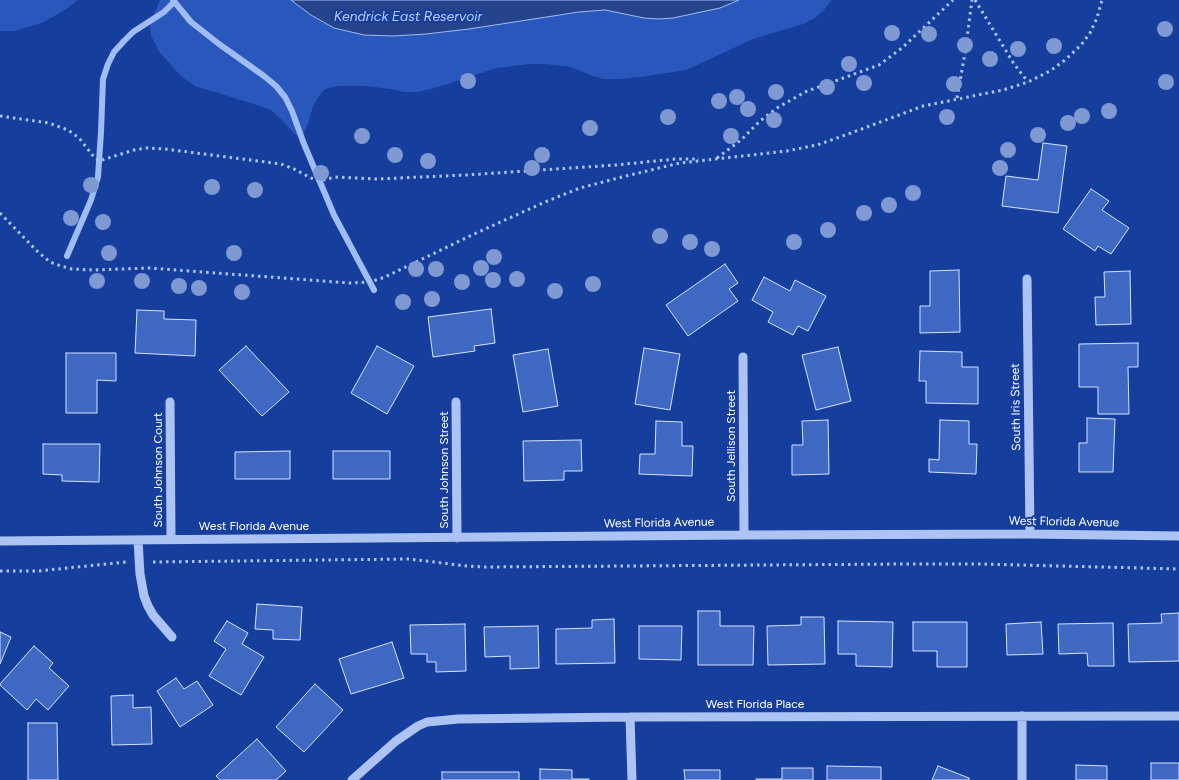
<!DOCTYPE html>
<style>
body{margin:0}
canvas{display:block;background:#163f9d}
</style>
<canvas width="1179" height="780"></canvas>
<script>
const ctx = document.querySelector('canvas').getContext('2d');
ctx.lineJoin = 'round';
function fillPath(path, color) {
  ctx.fillStyle = color;
  ctx.fill(path, 'evenodd');
}
function poly(rows) {
  const path = new Path2D();
  for (const r of rows) {
    path.moveTo(r[0], r[1]);
    for (let i = 2; i < r.length; i += 2) path.lineTo(r[i], r[i + 1]);
  }
  return path;
}
function trace(path, color, width, dash) {
  ctx.strokeStyle = color;
  ctx.lineWidth = width;
  ctx.lineCap = dash ? 'butt' : 'round';
  ctx.setLineDash(dash || []);
  ctx.stroke(path);
}
function drawText(font, color, halo, rows, align = 'center') {
  ctx.font = font + ' Figtree,sans-serif';
  ctx.lineWidth = 4;
  ctx.setLineDash([]);
  ctx.textBaseline = 'middle';
  ctx.strokeStyle = halo;
  ctx.fillStyle = color;
  for (const [text, x, y, turn = 0] of rows) {
    ctx.save();
    ctx.translate(x, y);
    ctx.rotate((+turn || 0) * Math.PI / 180);
    ctx.textAlign = isNaN(turn) ? turn : align;
    if (halo) ctx.strokeText(text, 0, 0);
    ctx.fillText(text, 0, 0);
    ctx.restore();
  }
}
fillPath(poly([
 [0,0,78,0,66,9,44,22,15,31,0,31],
 [160,0,291,0,311,15,334,28,363,35,393,36,426,34,469,29,579,12,606,10,644,18,720,8,739,0,832,0,823,11,815,18,803,24,753,39,686,70,640,77,620,79,603,79,590,75,571,67,546,64,529,64,497,68,441,86,419,92,404,92,391,89,365,86,338,86,325,89,319,96,313,106,308,123,304,133,299,136,296,135,283,121,271,110,254,104,195,86,182,77,160,53,151,35,150,26,153,17]
]), '#2957bb');
const water = poly([
 [291,0,739,0,720,8,673,18,659,19,644,18,605,10,579,12,469,29,426,34,393,36,364,35,334,28,311,15,291,0]
]);
fillPath(water, '#26448c');
trace(water, '#a0bcf5', 1);
trace(poly([
 [173,0,191,22,219,44,264,76,276,86,285,97,292,111,304,144,334,215,374,290],
 [67,256,91,200,98,177,101,132,103,79,108,64,114,52,124,41,133,32,164,12,174,2]
]), '#a0bcf5', 6);
const building = poly([
 [1043,143,1067,146,1058,213,1002,206,1006,176,1038,180,1043,143],
 [1091,189,1109,201,1102,210,1129,228,1111,254,1098,246,1095,251,1063,229,1091,189],
 [725,264,738,283,729,289,738,301,688,336,666,305,725,264],
 [959,270,960,332,920,333,920,306,930,306,930,271,959,270],
 [1130,271,1131,324,1096,325,1095,297,1105,297,1104,272,1130,271],
 [764,277,790,291,795,280,826,296,808,331,798,326,793,335,768,322,773,312,752,300,764,277],
 [491,309,495,343,474,346,475,351,433,357,428,317,491,309],
 [137,310,164,311,164,319,196,320,195,356,135,353,137,310],
 [1138,343,1138,367,1128,367,1129,414,1098,414,1098,387,1079,387,1079,344,1138,343],
 [246,346,289,392,262,416,219,370,246,346],
 [377,346,414,366,387,414,351,393,377,346],
 [838,347,851,401,816,410,802,355,838,347],
 [644,348,680,354,670,410,635,404,644,348],
 [548,349,558,406,523,412,513,355,548,349],
 [920,351,962,352,962,367,978,367,978,404,926,403,926,381,919,381,920,351],
 [66,353,116,353,116,381,97,380,97,413,66,413,66,353],
 [1087,418,1115,419,1113,472,1079,472,1079,443,1087,443,1087,418],
 [828,420,829,474,792,475,792,445,803,445,802,421,828,420],
 [940,420,969,421,969,444,977,444,976,474,929,472,929,459,939,460,940,420],
 [656,421,682,422,682,446,693,446,692,476,639,474,640,454,655,454,656,421],
 [581,440,582,471,564,471,564,480,524,481,523,441,581,440],
 [43,444,100,444,99,482,62,481,62,475,43,474,43,444],
 [290,451,290,479,235,479,235,452,290,451],
 [333,451,390,451,390,479,333,479,333,451],
 [257,604,302,607,300,640,273,639,273,630,255,629,257,604],
 [698,611,720,611,720,626,754,626,753,665,698,665,698,611],
 [1179,613,1179,661,1129,662,1128,624,1162,623,1161,614,1179,613],
 [801,617,824,617,825,664,768,665,767,626,801,625,801,617],
 [614,619,615,663,556,664,556,629,592,628,592,620,614,619],
 [227,621,248,633,242,644,264,657,241,695,209,676,226,649,214,641,227,621],
 [838,621,893,622,892,667,856,666,856,654,838,654,838,621],
 [913,622,967,622,967,667,937,667,937,651,913,651,913,622],
 [1041,622,1043,654,1007,655,1006,624,1041,622],
 [1113,623,1114,666,1088,666,1087,653,1059,654,1058,624,1113,623],
 [465,624,466,671,436,672,436,662,427,662,427,654,411,654,410,625,465,624],
 [538,626,539,668,510,669,510,656,485,657,484,627,538,626],
 [639,626,682,626,681,660,639,659,639,626],
 [0,632,11,637,0,664,0,632],
 [392,642,404,678,351,694,339,659,392,642],
 [34,646,53,663,49,668,69,686,48,710,36,699,27,710,0,685,0,684,34,646],
 [176,678,184,689,197,681,213,705,180,727,157,691,176,678],
 [315,684,343,710,304,752,276,727,315,684],
 [133,695,133,708,151,707,152,744,112,745,111,696,133,695],
 [28,723,57,723,58,780,28,780,28,723],
 [257,739,286,771,276,780,220,780,216,776,257,739],
 [1151,763,1179,763,1179,780,1151,780,1151,763],
 [1076,765,1107,766,1107,780,1076,780,1076,765],
 [827,766,881,767,881,780,827,780,827,766],
 [938,766,969,778,969,780,932,780,938,766],
 [782,768,813,768,813,780,756,780,756,779,782,779,782,768],
 [540,769,572,770,572,779,589,779,589,780,540,780,540,769],
 [684,770,720,770,720,780,685,780,684,770],
 [442,772,519,772,519,780,442,780,442,772]
]);
fillPath(building, '#3f68c3');
trace(building, '#d5e2fd', 1);
trace(poly([
 [975,0,1014,64,1028,82],
 [957,98,965,53,972,0],
 [0,116,49,123,68,130,79,138,94,157,99,161,134,150,146,148,165,149,281,164,294,169,313,179,319,181,335,177,377,179,466,175,616,165,675,159,699,159],
 [717,158,741,140,760,121,777,108,805,92,879,65,902,48,953,0],
 [0,213,37,251,50,262,61,266,72,269,93,270,149,268,350,283,370,282,385,277,474,234,545,202,580,188,626,176,680,163,787,151,817,145,851,133,923,106,1003,90,1028,82,1050,71,1065,60,1081,45,1090,33,1097,18,1102,0],
 [153,562,409,559,467,566,486,567,905,564,981,564,1179,569],
 [0,571,38,571,126,562]
]), '#adc3f3', 3, [2.5, 4]);
trace(poly([
 [1027,279,1030,534],
 [743,357,744,535],
 [170,402,171,539],
 [456,402,457,538],
 [138,540,140,574,144,596,148,606,153,615,172,637],
 [0,541,744,535,1030,534,1179,536],
 [1022,716,1022,780],
 [630,717,632,780],
 [352,780,396,741,418,726,427,722,458,719,630,717,1179,716]
]), '#adc3f3', 9);
ctx.fillStyle = '#7f99d2';
for (const [x, y] of [
 [1165,29],
 [892,33],
 [929,34],
 [965,45],
 [1054,46],
 [1018,49],
 [990,59],
 [849,64],
 [468,81],
 [1166,82],
 [864,83],
 [954,84],
 [827,87],
 [776,92],
 [737,97],
 [719,101],
 [748,109],
 [1109,111],
 [1082,116],
 [668,117],
 [947,117],
 [774,120],
 [1068,123],
 [590,128],
 [1038,135],
 [362,136],
 [731,136],
 [1008,150],
 [395,155],
 [542,155],
 [428,161],
 [532,168],
 [1000,168],
 [321,173],
 [91,185],
 [212,187],
 [255,190],
 [913,193],
 [889,205],
 [864,213],
 [71,218],
 [103,222],
 [828,230],
 [660,236],
 [690,242],
 [794,242],
 [712,249],
 [109,253],
 [234,253],
 [494,257],
 [481,268],
 [416,269],
 [436,269],
 [517,279],
 [493,280],
 [97,281],
 [142,281],
 [462,282],
 [593,284],
 [179,286],
 [199,288],
 [555,291],
 [242,292],
 [432,299],
 [403,302]
]) {
  ctx.beginPath();
  ctx.arc(x, y, 8, 0, 2 * Math.PI);
  ctx.fill();
}
drawText('12px', '#fff', '#163f9d', [
 ["South Iris Street",1016,407,-91],
 ["South Jellison Street",731,446,-90],
 ["South Johnson Court",158,470,-90],
 ["South Johnson Street",444,470,-90],
 ["West Florida Avenue",1064,522,1],
 ["West Florida Avenue",659,523,-1],
 ["West Florida Avenue",254,526],
 ["West Florida Place",755,704]
]);
drawText('italic 14px', '#bacef9', '#163f9d', [
 ["Kendrick East Reservoir",408,17]
]);
</script>
